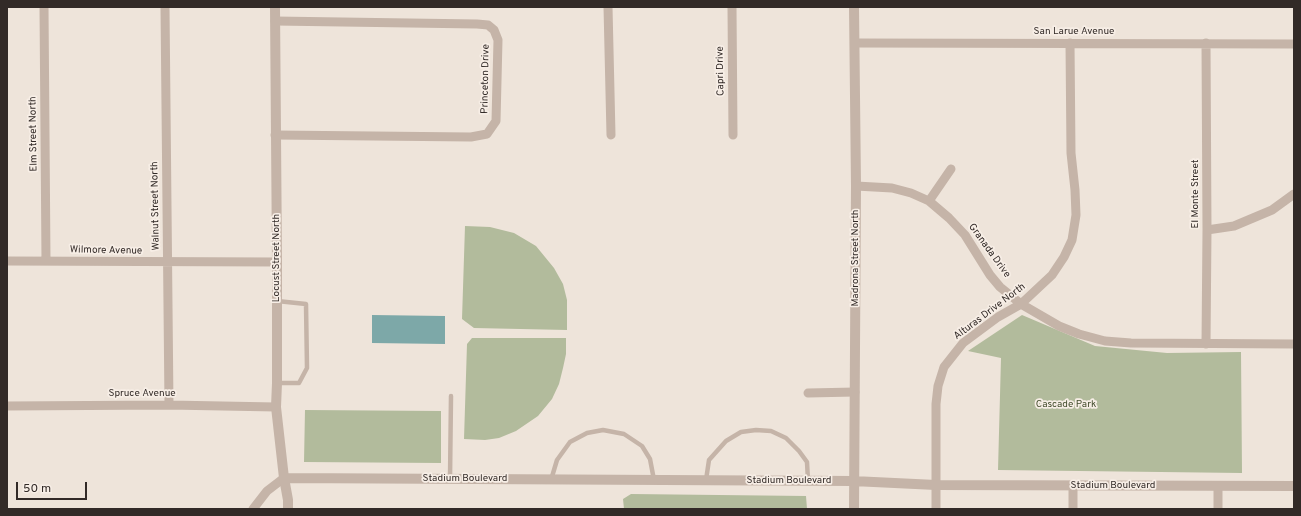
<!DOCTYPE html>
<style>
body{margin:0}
#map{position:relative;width:1301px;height:516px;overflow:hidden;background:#eee4da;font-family:Overpass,sans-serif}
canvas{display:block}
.frame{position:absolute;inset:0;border:8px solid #322a27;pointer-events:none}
.scale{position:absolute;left:16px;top:482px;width:71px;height:18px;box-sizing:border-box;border:2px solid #322a27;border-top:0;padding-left:5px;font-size:12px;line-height:14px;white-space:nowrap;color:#322a27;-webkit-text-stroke:3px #f7eee6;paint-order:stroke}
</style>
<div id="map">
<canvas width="1301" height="516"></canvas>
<div class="frame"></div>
<div class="scale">50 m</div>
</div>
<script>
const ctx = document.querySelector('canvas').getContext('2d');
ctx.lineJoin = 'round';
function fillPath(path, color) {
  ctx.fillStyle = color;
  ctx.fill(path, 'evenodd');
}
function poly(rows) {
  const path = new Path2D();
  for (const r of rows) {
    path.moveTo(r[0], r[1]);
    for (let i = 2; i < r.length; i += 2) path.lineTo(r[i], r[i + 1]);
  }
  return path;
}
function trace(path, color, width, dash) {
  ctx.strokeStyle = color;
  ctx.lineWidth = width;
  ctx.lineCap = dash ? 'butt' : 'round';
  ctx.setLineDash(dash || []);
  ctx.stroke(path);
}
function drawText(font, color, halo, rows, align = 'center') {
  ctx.font = font + ' Overpass,sans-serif';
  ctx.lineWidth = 3.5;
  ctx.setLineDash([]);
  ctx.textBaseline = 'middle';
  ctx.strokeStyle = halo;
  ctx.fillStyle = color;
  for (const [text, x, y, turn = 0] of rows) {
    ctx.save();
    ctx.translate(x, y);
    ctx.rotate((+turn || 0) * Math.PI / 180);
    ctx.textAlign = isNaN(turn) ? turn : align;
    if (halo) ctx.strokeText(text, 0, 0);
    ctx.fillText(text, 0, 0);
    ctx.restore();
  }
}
fillPath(poly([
 [465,226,490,227,514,233,536,246,554,268,563,284,567,300,567,330,474,328,462,319],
 [1022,315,1095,346,1167,353,1241,352,1242,473,998,470,1001,358,968,351],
 [472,338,566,338,566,354,563,368,559,384,552,399,538,416,516,431,499,438,485,440,464,439,467,344],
 [305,410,441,411,441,463,304,462],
 [631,494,806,496,807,509,624,509,623,499]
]), '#b2bb9c');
fillPath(poly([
 [372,315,445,316,445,344,372,343]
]), '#7da8a8');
trace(poly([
 [277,301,306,304,307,368,299,383,278,383],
 [450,479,451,396],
 [551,480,557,460,570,442,587,433,603,430,624,434,642,446,650,459,654,480],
 [706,480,709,460,726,441,741,432,756,430,771,431,786,438,799,451,807,462,808,481]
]), '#c5b4a8', 4.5);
trace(poly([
 [44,7,46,261],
 [165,7,169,405],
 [608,7,611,135],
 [732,7,733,135],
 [855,43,1294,44],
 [1206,43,1207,230,1206,344],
 [275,135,471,137,487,134,496,121,498,40,494,30,488,25,477,24,275,21],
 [856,186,892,188,911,193,929,201,949,218,965,235,990,275,1000,287,1021,304,1059,326,1079,334,1105,341,1131,343,1294,344],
 [929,201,951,169],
 [1207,230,1234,226,1272,210,1294,194],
 [7,261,277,262],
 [808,393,855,392],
 [7,406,169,405,276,407],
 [253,509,267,491,284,478],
 [936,509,936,404,938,386,944,367,963,343,998,317,1021,304,1052,275,1064,257,1072,240,1076,215,1075,190,1071,153,1070,43],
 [1073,509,1073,486],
 [1218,509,1218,486]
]), '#c5b4a8', 9);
trace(poly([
 [275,7,277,262,277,383,276,407,284,478,288,500,288,509],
 [284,478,853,481,936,485,1294,486],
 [854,509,856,186,854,7]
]), '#c5b4a8', 10);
drawText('10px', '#322a27', '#f7eee6', [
 ["San Larue Avenue",1074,32],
 ["Capri Drive",721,71,-91],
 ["Princeton Drive",486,79,-89],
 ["Elm Street North",34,134,-91],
 ["El Monte Street",1196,194,-90],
 ["Walnut Street North",156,206,-91],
 ["Wilmore Avenue",106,251,1],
 ["Granada Drive",989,251,54],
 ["Locust Street North",277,258,-90],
 ["Madrona Street North",856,258,-90],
 ["Alturas Drive North",990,312,-37],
 ["Spruce Avenue",142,394],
 ["Stadium Boulevard",465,479],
 ["Stadium Boulevard",789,481],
 ["Stadium Boulevard",1113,486]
]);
drawText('10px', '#444e2e', '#f7eee6', [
 ["Cascade Park",1066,405]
]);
</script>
